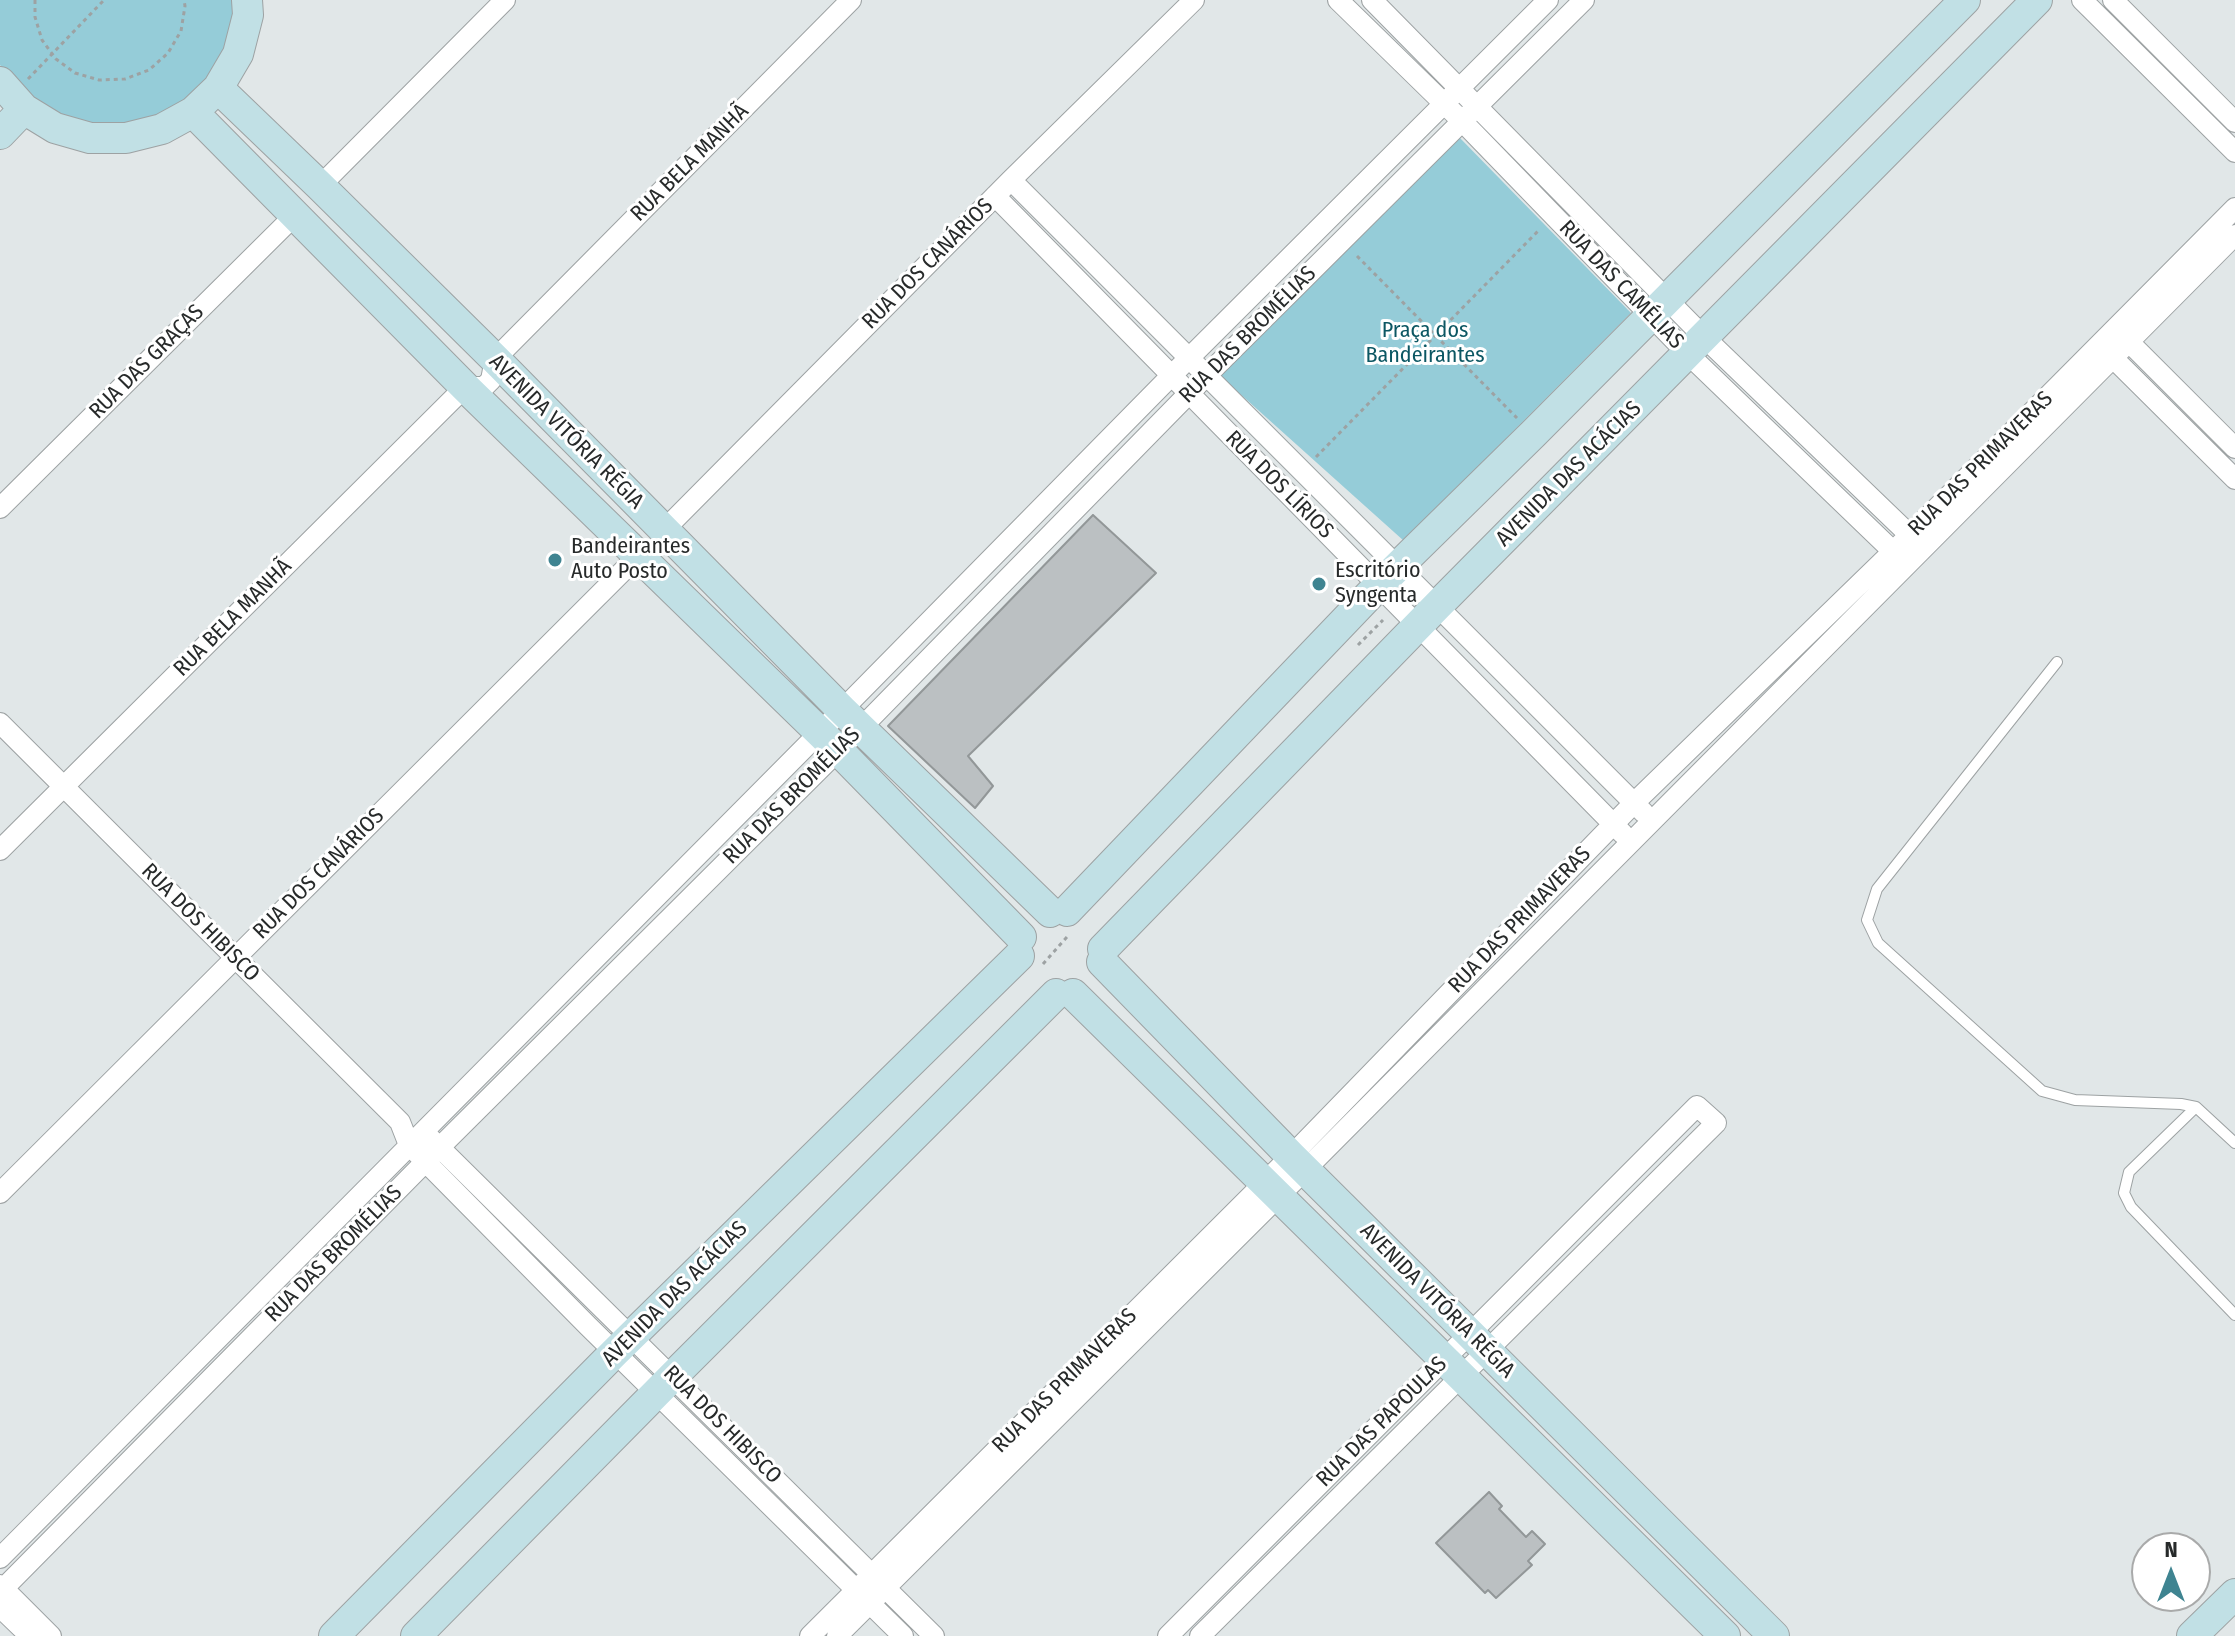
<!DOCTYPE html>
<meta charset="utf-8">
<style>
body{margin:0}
#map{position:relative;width:2235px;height:1636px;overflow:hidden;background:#e1e7e8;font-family:"Fira Sans Condensed",sans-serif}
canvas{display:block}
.north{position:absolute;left:2131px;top:1532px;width:80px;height:80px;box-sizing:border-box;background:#fff;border:2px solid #a9aaaa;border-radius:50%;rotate:0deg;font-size:22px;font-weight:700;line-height:32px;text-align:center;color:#272a2a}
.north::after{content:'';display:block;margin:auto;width:28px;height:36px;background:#3f8491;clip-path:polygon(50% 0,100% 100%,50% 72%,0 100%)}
</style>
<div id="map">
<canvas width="2235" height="1636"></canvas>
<div class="north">N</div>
</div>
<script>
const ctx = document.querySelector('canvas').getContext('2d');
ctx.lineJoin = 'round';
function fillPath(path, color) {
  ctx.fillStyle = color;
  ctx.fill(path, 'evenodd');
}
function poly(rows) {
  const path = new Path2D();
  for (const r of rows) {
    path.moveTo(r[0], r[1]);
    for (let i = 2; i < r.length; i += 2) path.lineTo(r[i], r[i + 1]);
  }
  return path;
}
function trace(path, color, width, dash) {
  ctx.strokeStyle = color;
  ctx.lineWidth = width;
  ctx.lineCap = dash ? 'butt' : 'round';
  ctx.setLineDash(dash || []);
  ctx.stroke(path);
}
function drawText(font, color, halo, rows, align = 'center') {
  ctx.font = font + ' "Fira Sans Condensed",sans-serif';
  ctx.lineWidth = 6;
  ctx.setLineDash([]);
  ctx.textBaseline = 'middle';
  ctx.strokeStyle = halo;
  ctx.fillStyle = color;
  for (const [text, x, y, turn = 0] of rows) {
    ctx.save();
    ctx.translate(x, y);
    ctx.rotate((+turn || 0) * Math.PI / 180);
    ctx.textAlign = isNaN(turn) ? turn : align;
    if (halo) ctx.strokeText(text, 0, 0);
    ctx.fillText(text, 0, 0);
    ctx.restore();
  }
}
fillPath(poly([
 [0,0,239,0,241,10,208,89,138,129,57,119,23,96,0,65],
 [1459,137,1631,313,1404,541,1219,375]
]), '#95ccd8');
const building = poly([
 [1093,515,1156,573,968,756,993,786,975,808,888,726,1093,515],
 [1489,1492,1502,1506,1499,1509,1526,1537,1532,1531,1545,1544,1528,1561,1532,1565,1496,1598,1488,1590,1485,1593,1436,1543,1489,1492]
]);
fillPath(building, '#bbc0c2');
trace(building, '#929798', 2);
const lane = poly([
 [2057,662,1877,889,1867,920,1878,943,2042,1091,2075,1100,2181,1104,2196,1107,2235,1143],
 [2196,1107,2129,1172,2124,1193,2131,1207,2235,1315]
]);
const street = poly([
 [1338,0,1463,122,1688,354,1902,560],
 [1372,0,1704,337,1918,543],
 [2082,0,2235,152],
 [2113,0,2235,122],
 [1011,180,1644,813],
 [320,186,505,0],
 [995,196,1623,834],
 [2119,332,2235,448],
 [2105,350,2235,479],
 [495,359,851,0],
 [465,387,484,387,491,380,495,359],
 [0,508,294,216],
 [664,530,1011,180,1194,0],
 [0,723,400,1122,409,1145,588,1326,903,1636],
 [0,850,465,387],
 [430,1138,934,1636],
 [0,1193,639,555],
 [0,1558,842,710,1171,376,1548,0],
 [0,1585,51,1636],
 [0,1592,440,1147,861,728,1206,376,1584,0],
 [0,1607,30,1636],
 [810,1636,1291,1156,1634,803,1910,535,2235,208],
 [837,1636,1305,1170,2235,235],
 [1168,1636,1697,1106,1716,1123,1200,1636]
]);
const secondary = poly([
 [0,82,24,109,55,128,90,138,126,138,162,129,193,112,218,88,238,54,248,15,247,0],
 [218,88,320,186,495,359,842,710,1050,912],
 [193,112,465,387,838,750,1021,937],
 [0,134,24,109],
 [1067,911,1378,586,1533,434,1965,0],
 [1103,949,1437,606,2037,0],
 [1102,962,1291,1156,1774,1636],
 [1073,994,1725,1636],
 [334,1636,615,1352,1019,956],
 [416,1636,673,1376,1056,994],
 [2192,1636,2235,1594]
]);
trace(lane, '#9da2a3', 12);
trace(street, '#9da2a3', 22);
trace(secondary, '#9da2a3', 32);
trace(poly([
 [35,0,35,17,42,40,56,59,75,73,99,80,125,79,149,70,168,53,181,31,185,6,184,0],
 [28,79,104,0],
 [1357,256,1517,418],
 [1316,457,1540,229],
 [1358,645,1383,620],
 [1043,964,1067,937]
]), '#9da2a3', 3, [4, 4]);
trace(lane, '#fff', 10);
trace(street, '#fff', 20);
trace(secondary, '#c1e0e5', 30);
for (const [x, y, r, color] of [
 [555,560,8,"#3f8491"],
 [1319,584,8,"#3f8491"]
]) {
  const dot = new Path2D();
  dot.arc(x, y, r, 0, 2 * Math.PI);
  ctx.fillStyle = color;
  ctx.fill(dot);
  trace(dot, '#fff', 3);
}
drawText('22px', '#272a2a', '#fff', [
 ["RUA BELA MANHÃ",690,163,-45],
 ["RUA DOS CANÁRIOS",928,264,-45],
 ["RUA DAS CAMÉLIAS",1621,285,46],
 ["RUA DAS BROMÉLIAS",1248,335,-45],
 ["RUA DAS GRAÇAS",147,362,-45],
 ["AVENIDA VITÓRIA RÉGIA",566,432,45],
 ["RUA DAS PRIMAVERAS",1981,464,-45],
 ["AVENIDA DAS ACÁCIAS",1569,474,-45],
 ["RUA DOS LÍRIOS",1279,485,45],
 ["RUA BELA MANHÃ",233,618,-45],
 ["RUA DAS BROMÉLIAS",792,796,-45],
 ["RUA DOS CANÁRIOS",319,874,-45],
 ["RUA DAS PRIMAVERAS",1520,920,-46],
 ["RUA DOS HIBISCO",200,923,45],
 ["RUA DAS BROMÉLIAS",334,1254,-45],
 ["AVENIDA DAS ACÁCIAS",675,1294,-45],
 ["AVENIDA VITÓRIA RÉGIA",1437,1301,45],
 ["RUA DAS PRIMAVERAS",1065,1381,-45],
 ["RUA DAS PAPOULAS",1382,1422,-45],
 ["RUA DOS HIBISCO",722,1425,45]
]);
drawText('22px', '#0c5763', '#fff', [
 ["Praça dos",1425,331],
 ["Bandeirantes",1425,356]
]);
drawText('22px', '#272a2a', '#fff', [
 ["Bandeirantes",571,547],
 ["Auto Posto",571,572],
 ["Escritório",1335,571],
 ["Syngenta",1335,596]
], 'left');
</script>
